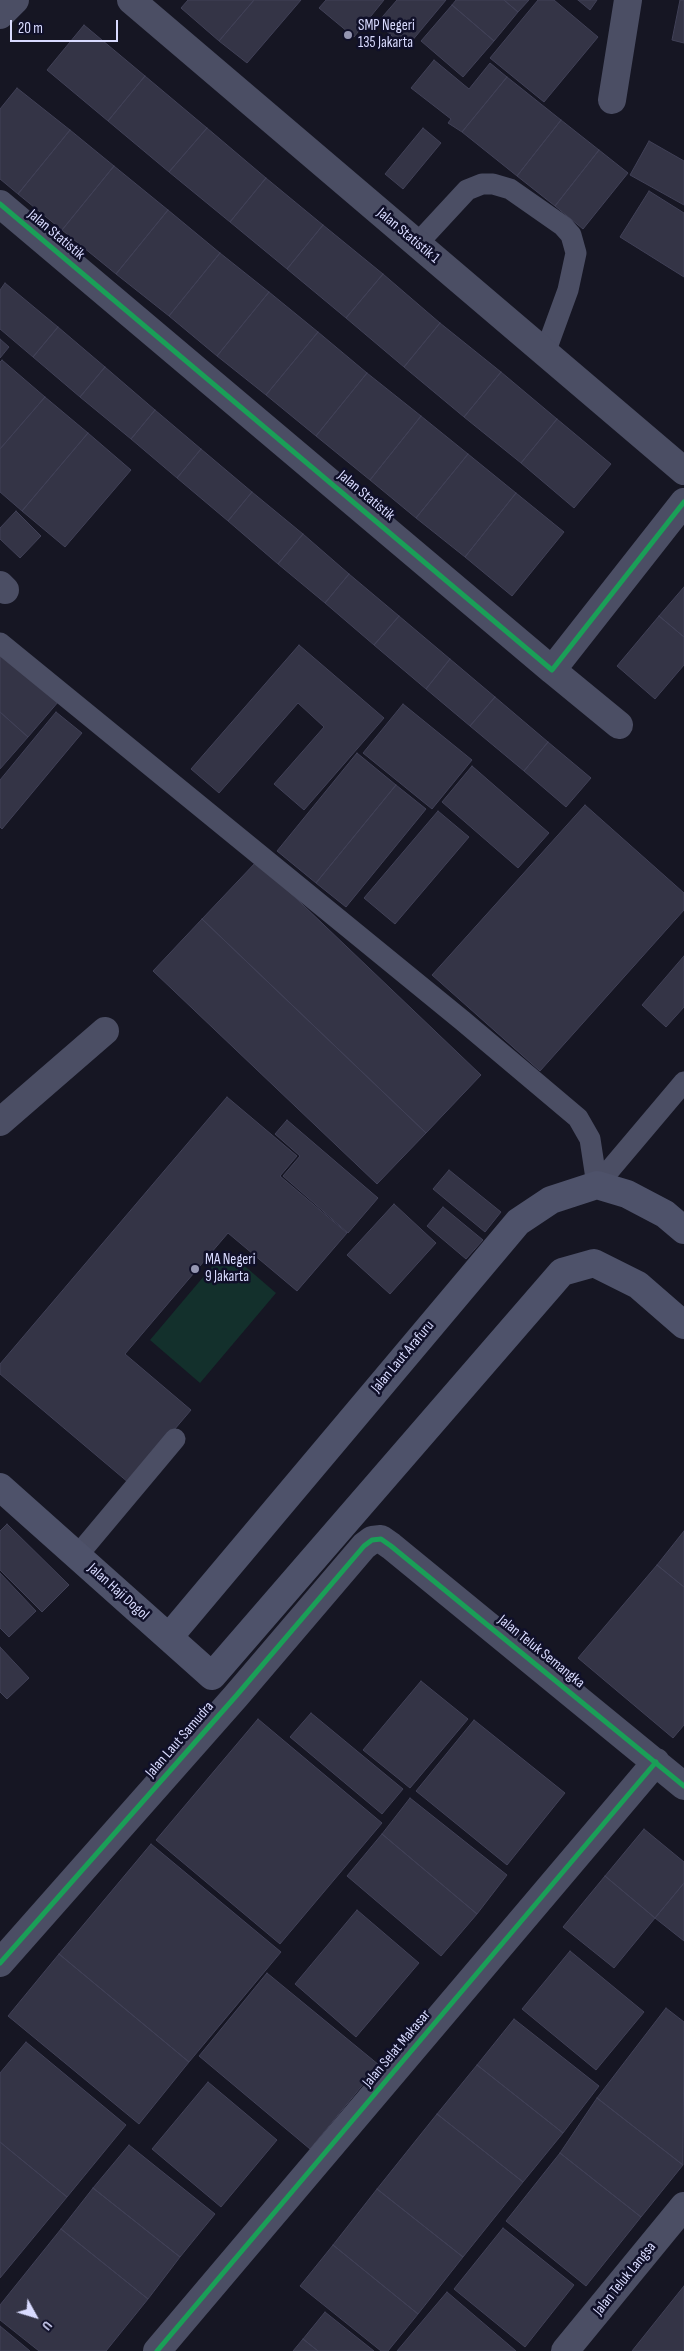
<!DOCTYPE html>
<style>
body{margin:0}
#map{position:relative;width:684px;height:2351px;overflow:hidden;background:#161623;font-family:"Sofia Sans Condensed",sans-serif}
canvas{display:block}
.north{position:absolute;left:10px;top:2291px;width:50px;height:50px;-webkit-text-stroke:4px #101029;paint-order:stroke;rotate:129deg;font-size:14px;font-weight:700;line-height:20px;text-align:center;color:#d9dbff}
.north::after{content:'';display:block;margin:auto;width:18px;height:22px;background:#d9dbff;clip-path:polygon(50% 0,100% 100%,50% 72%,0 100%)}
.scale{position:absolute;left:10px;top:20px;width:108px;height:22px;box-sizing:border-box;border:2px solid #d9dbff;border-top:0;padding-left:6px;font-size:15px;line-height:18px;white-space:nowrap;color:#d9dbff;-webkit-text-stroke:4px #101029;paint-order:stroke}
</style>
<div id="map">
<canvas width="684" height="2351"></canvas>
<div class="north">U</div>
<div class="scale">20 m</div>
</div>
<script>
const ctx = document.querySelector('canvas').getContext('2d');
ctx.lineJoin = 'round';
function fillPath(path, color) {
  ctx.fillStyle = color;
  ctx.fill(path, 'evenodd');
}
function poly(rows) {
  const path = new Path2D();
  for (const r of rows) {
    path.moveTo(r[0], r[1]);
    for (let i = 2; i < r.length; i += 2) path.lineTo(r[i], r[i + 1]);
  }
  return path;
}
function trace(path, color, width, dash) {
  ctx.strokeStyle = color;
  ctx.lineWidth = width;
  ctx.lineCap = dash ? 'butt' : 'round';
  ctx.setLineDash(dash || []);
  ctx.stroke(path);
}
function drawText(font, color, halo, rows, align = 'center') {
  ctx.font = font + ' "Sofia Sans Condensed",sans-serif';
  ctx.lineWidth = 5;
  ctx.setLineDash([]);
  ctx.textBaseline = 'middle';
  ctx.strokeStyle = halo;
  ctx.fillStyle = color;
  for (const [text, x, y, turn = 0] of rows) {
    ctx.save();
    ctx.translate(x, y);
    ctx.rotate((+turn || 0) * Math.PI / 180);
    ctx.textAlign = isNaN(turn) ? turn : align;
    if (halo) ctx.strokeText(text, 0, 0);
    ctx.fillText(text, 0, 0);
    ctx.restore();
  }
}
fillPath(poly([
 [226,1250,276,1293,200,1383,150,1340]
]), '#13302c');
const building = poly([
 [188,0,254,0,219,41,181,8,188,0],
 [254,0,301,0,247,63,219,41,254,0],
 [326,0,384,0,354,37,319,8,326,0],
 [397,0,446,0,406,48,377,23,397,0],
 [456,0,504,0,518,12,494,41,452,5,456,0],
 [504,0,529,0,518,12,504,0],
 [538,0,554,0,598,37,544,102,490,58,538,0],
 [578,0,597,0,590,10,578,0],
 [680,0,684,0,684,43,672,40,680,0],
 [452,5,494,41,463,77,421,41,452,5],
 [84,25,145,76,108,121,47,70,84,25],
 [434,60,469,89,490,63,507,77,462,132,448,123,451,119,411,88,434,60],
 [145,76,207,128,169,172,108,121,145,76],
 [507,77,561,120,517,176,462,132,507,77],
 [17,88,70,130,18,194,0,179,0,109,17,88],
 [561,120,599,150,555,206,517,176,561,120],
 [207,128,266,178,230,222,169,172,207,128],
 [423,128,441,143,403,189,385,174,423,128],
 [70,130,114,166,62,230,18,194,70,130],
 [649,141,684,161,684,205,630,175,649,141],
 [599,150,628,173,583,229,555,206,599,150],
 [114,166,168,210,116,274,62,230,114,166],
 [266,178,323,225,287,269,230,222,266,178],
 [649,191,684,213,684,277,620,237,649,191],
 [168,210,220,253,169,316,116,274,168,210],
 [323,225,383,274,346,318,287,269,323,225],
 [220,253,269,292,217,356,169,316,220,253],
 [383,274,440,323,404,367,346,318,383,274],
 [5,283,58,327,33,357,0,329,0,290,5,283],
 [269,292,318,332,266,395,217,356,269,292],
 [440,323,501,372,464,417,404,367,440,323],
 [58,327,105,367,80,397,33,357,58,327],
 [318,332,367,373,316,436,266,395,318,332],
 [0,339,9,347,0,358,0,339],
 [2,360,45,397,0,449,0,362,2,360],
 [105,367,155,410,131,439,80,397,105,367],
 [501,372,557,419,521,463,464,417,501,372],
 [367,373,421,416,370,480,316,436,367,373],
 [45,397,88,433,22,511,0,492,0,449,45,397],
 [155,410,201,449,177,478,131,439,155,410],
 [421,416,468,454,416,518,370,480,421,416],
 [557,419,611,464,574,508,521,463,557,419],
 [88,433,131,470,65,547,22,511,88,433],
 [201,449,252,492,228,521,177,478,201,449],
 [468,454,516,493,465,557,416,518,468,454],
 [252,492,303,534,278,564,228,521,252,492],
 [516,493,564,532,512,596,465,557,516,493],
 [16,511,41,536,20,558,0,539,0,528,16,511],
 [303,534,349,574,325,603,278,564,303,534],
 [349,574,399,616,374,645,325,603,349,574],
 [684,587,684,637,659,616,684,587],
 [399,616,450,659,426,689,374,645,399,616],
 [659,616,684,637,684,665,655,699,617,666,659,616],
 [299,645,384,718,304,810,274,784,324,727,298,703,219,793,191,769,299,645],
 [0,650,59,701,28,737,0,712,0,650],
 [450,659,495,697,470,726,426,689,450,659],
 [495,697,548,742,524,771,470,726,495,697],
 [403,704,472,760,432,809,363,753,403,704],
 [0,712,28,737,0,769,0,712],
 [56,712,82,733,2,829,0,827,0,780,56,712],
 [548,742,591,778,566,807,524,771,548,742],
 [357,753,396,785,316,883,277,851,357,753],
 [472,766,549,833,518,868,442,802,472,766],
 [396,785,426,809,346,907,316,883,396,785],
 [585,805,684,893,684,910,540,1071,432,975,585,805],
 [438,811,469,837,395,924,364,898,438,811],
 [257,861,481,1075,426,1133,202,919,257,861],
 [202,919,426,1133,377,1184,153,971,202,919],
 [684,956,684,1007,666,1027,642,1005,684,956],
 [227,1097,297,1156,280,1176,347,1233,297,1291,228,1233,125,1354,191,1410,129,1483,0,1374,0,1364,227,1097],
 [287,1120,378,1198,348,1233,283,1176,300,1156,275,1134,287,1120],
 [449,1170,501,1212,485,1232,433,1189,449,1170],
 [394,1204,436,1243,390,1294,347,1255,394,1204],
 [443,1207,483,1240,466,1259,427,1226,443,1207],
 [7,1524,69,1585,42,1612,0,1570,0,1531,7,1524],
 [684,1531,684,1587,657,1565,684,1531],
 [657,1565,684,1587,684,1725,673,1738,578,1658,657,1565],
 [0,1573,36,1611,9,1637,0,1628,0,1573],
 [0,1647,29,1678,7,1699,0,1692,0,1647],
 [421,1681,468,1719,410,1788,363,1750,421,1681],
 [311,1713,403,1789,382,1814,290,1737,311,1713],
 [258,1719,382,1823,280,1944,156,1840,258,1719],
 [474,1720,565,1793,507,1865,416,1791,474,1720],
 [410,1798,507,1875,477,1914,382,1834,410,1798],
 [644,1829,684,1862,684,1883,655,1918,605,1876,644,1829],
 [382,1834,477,1914,441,1956,347,1876,382,1834],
 [151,1844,281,1952,189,2062,59,1954,151,1844],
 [605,1876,655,1918,614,1968,563,1927,605,1876],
 [684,1883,684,1941,655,1918,684,1883],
 [357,1910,419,1963,356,2037,295,1984,357,1910],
 [570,1951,644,2012,596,2070,522,2009,570,1951],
 [59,1954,189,2062,139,2124,8,2016,59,1954],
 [267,1973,379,2065,310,2149,199,2056,267,1973],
 [666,2008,684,2022,683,2165,597,2098,666,2008],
 [514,2019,599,2086,563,2133,477,2065,514,2019],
 [26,2042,126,2125,67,2197,0,2142,0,2073,26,2042],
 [477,2065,563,2133,523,2182,437,2114,477,2065],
 [208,2082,277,2140,221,2207,152,2149,208,2082],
 [597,2098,683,2165,641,2217,560,2153,597,2098],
 [437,2114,523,2182,463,2257,377,2189,437,2114],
 [0,2142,67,2197,0,2278,0,2142],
 [129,2145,215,2214,180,2257,93,2188,129,2145],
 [560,2153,641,2217,586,2286,506,2221,560,2153],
 [93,2188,180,2257,148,2299,61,2229,93,2188],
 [377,2189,463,2257,418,2314,333,2245,377,2189],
 [503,2228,574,2285,525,2347,454,2289,503,2228],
 [61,2229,148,2299,106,2351,39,2351,0,2320,0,2305,61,2229],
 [333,2245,418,2314,388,2351,381,2351,300,2286,333,2245],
 [684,2286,684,2351,632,2351,684,2286],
 [447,2292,516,2351,397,2351,447,2292],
 [325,2312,374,2351,318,2351,303,2339,325,2312],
 [0,2326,30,2351,0,2351,0,2326],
 [303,2339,318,2351,293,2351,303,2339]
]);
fillPath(building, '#343446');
trace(building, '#414157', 1);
trace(poly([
 [417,244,467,190,482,184,493,184,510,189,563,226,571,235,576,253,568,290,545,353],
 [0,643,463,1021,578,1118,590,1139,597,1185],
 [597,1185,684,1082],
 [77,1556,175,1439]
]), '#4b4e64', 21);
trace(poly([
 [131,0,684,471],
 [0,15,15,0],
 [612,100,628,0],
 [0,204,552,670,684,502],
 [0,585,5,590],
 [552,670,619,725],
 [0,1122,105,1031],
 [0,1963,236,1696,364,1546,372,1540,381,1539,391,1546,684,1786],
 [157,2351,656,1762],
 [565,2351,684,2206]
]), '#4b4e64', 28);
trace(poly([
 [0,1487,212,1676,562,1272,594,1263,638,1285,684,1325],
 [169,1637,518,1222,551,1200,597,1185,627,1194,665,1214,684,1230]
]), '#4e526a', 28);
trace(poly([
 [0,204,552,670,684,502],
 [0,1963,236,1696,364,1546,372,1540,381,1539,391,1546,684,1786],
 [157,2351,656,1762]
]), '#1a9f57', 5);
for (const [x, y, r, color] of [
 [348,35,5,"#9596b2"],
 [195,1269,5,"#9596b2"]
]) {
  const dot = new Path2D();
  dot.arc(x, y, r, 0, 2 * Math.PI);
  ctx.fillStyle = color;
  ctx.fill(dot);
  trace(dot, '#101029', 2);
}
drawText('15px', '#d9dbff', '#101029', [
 ["SMP Negeri",358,26],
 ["135 Jakarta",358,43],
 ["MA Negeri",205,1260],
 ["9 Jakarta",205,1277]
], 'left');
drawText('15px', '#d9dbff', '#101029', [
 ["Jalan Statistik",56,235,40],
 ["Jalan Statistik 1",408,236,40],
 ["Jalan Statistik",366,496,40],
 ["Jalan Laut Arafuru",403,1357,-50],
 ["Jalan Haji Dogol",118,1592,42],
 ["Jalan Teluk Semangka",541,1652,39],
 ["Jalan Laut Samudra",180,1740,-49],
 ["Jalan Selat Makasar",397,2049,-50],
 ["Jalan Teluk Langsa",625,2279,-51]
]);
</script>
